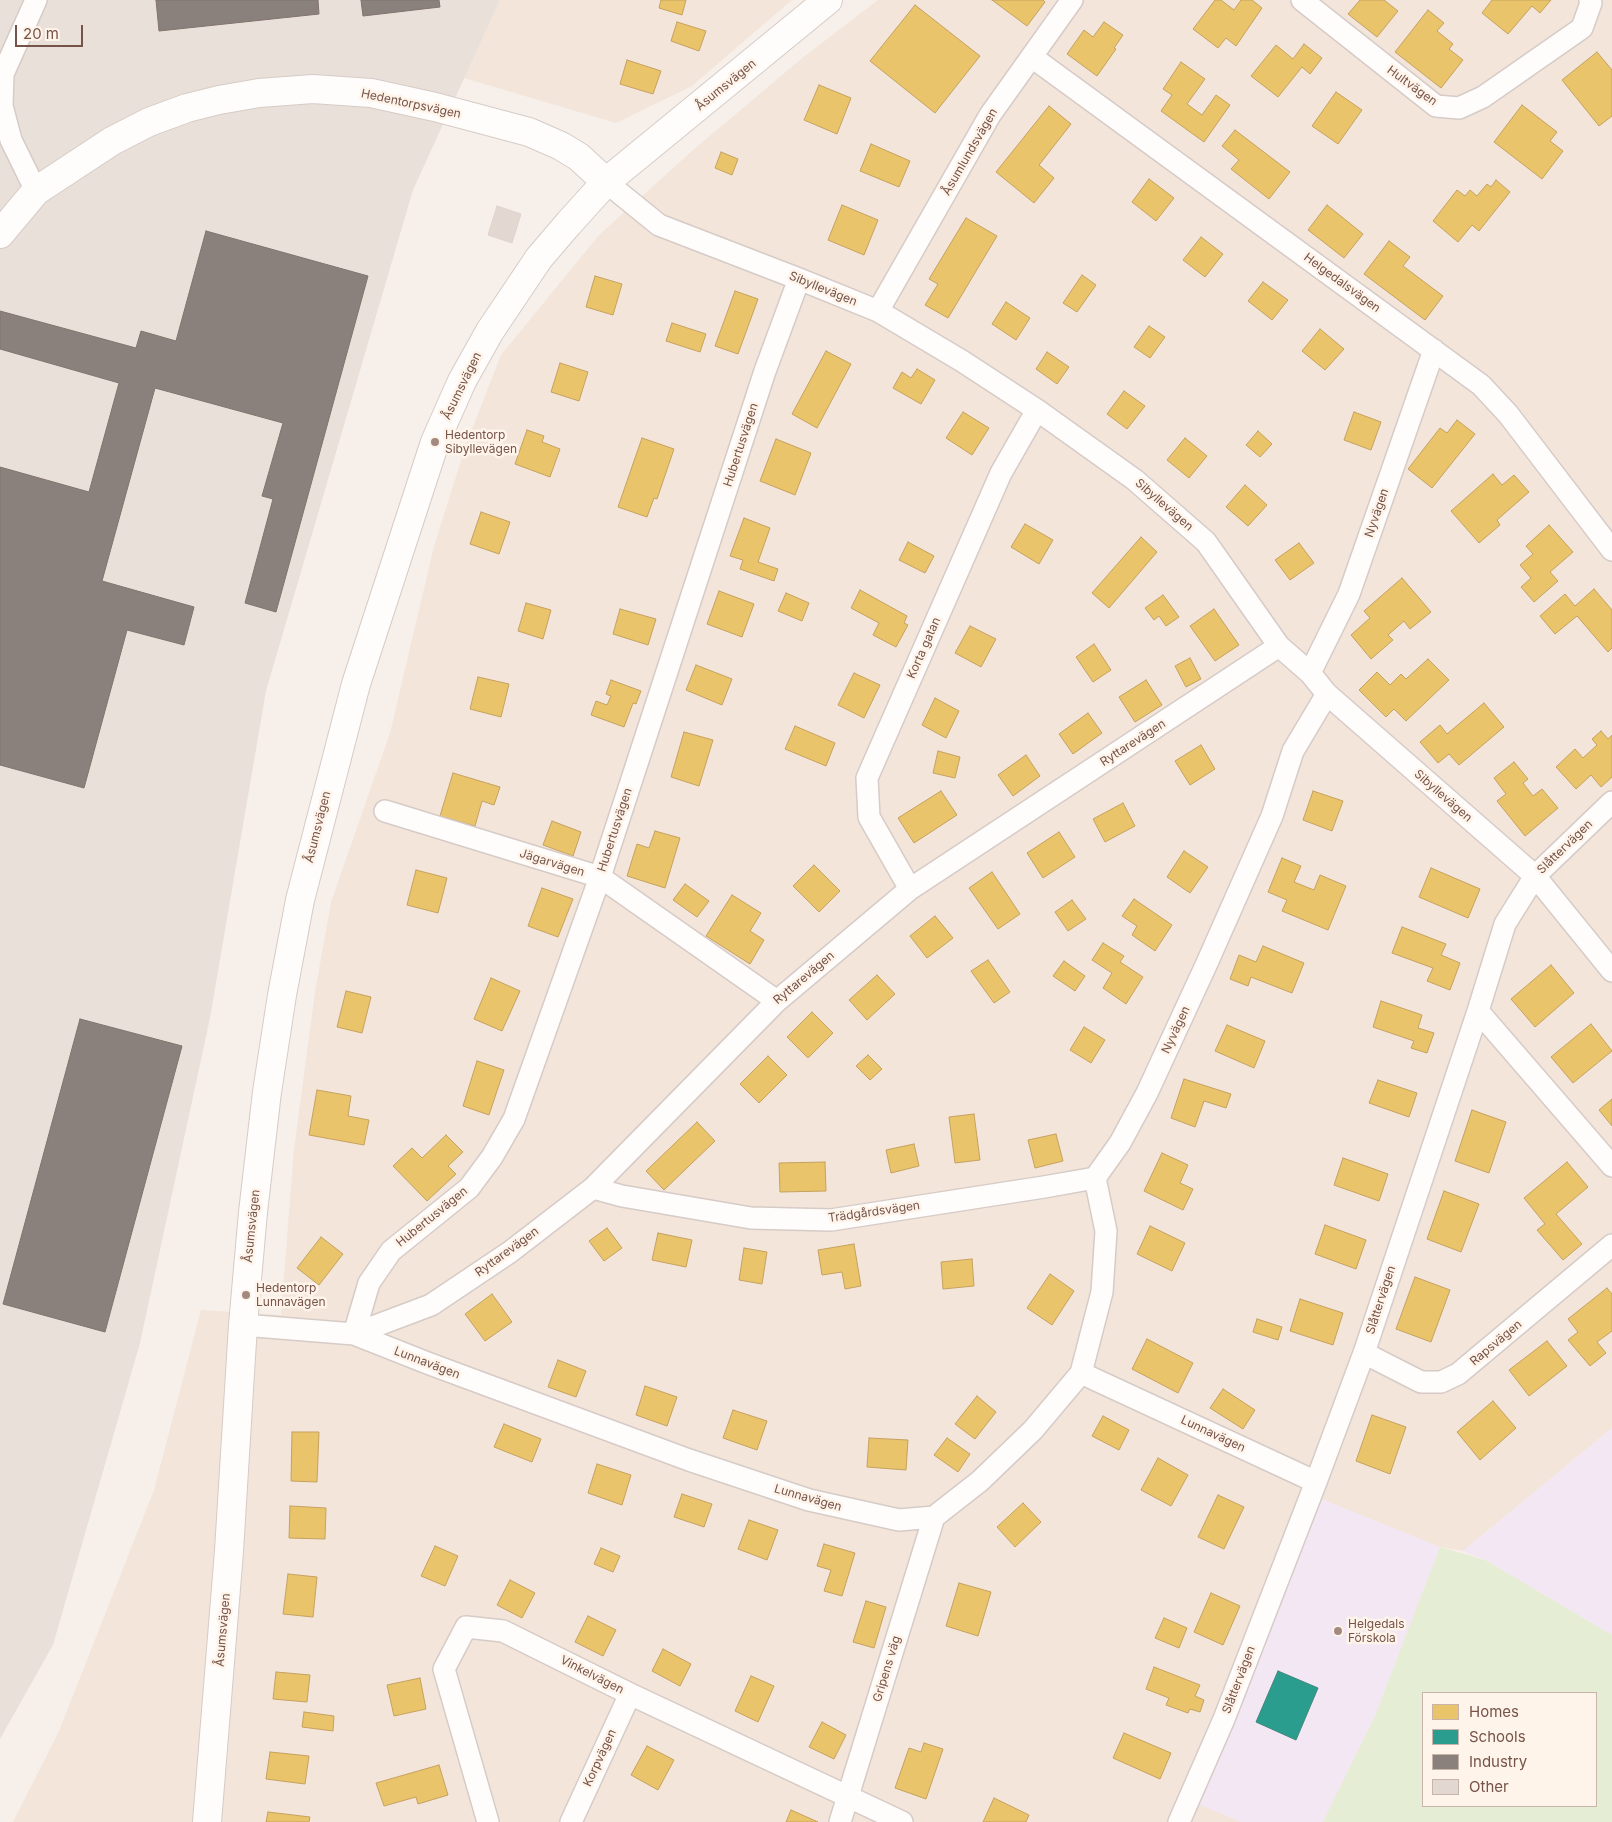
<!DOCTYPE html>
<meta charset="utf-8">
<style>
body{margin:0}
#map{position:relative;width:1612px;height:1822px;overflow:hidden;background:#f7f0ea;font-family:Inter,sans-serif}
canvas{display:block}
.legend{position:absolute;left:1422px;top:1692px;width:175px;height:115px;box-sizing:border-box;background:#fff4ea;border:1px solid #c8b4aa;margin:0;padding:6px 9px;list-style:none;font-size:15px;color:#765349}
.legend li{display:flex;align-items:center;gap:10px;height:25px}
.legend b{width:25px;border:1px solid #c8b4aa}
.scale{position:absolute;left:15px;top:25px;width:68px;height:22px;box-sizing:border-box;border:2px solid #765349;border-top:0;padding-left:6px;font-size:15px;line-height:18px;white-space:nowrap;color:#765349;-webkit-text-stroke:4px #fff4ea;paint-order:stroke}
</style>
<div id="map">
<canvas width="1612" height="1822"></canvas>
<ul class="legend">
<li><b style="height:14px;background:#e9c46a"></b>Homes</li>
<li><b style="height:14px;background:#2a9d8f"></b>Schools</li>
<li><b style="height:14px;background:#8a817c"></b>Industry</li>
<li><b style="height:14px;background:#e3d8d1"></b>Other</li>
</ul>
<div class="scale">20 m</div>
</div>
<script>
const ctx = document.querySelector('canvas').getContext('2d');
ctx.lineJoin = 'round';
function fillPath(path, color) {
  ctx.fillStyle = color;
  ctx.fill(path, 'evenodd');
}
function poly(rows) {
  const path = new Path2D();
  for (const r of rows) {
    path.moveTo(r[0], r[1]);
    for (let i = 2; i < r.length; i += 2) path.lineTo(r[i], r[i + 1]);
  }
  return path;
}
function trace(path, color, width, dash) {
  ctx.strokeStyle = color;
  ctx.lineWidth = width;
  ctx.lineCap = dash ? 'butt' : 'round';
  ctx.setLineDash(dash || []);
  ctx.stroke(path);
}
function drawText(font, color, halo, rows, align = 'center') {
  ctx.font = font + ' Inter,sans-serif';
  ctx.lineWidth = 5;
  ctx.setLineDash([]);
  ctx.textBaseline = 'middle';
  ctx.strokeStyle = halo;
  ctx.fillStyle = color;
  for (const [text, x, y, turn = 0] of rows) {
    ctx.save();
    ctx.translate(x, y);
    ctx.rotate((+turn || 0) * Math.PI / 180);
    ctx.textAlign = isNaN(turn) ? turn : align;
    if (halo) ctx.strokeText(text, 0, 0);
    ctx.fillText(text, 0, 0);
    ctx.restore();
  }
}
fillPath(poly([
 [500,0,792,0,692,86,616,123,464,78],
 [878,0,1612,0,1612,1428,1463,1551,1440,1547,1375,1716,1323,1822,13,1822,59,1731,154,1490,201,1310,281,1315,294,1149,315,992,331,902,390,733,434,546,467,442,501,355,599,235,693,150,801,59]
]), '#f3e5da');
fillPath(poly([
 [0,0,500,0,413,190,266,691,210,1018,140,1343,53,1645,0,1739]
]), '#eae0da');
fillPath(poly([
 [1612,1428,1612,1635,1485,1560,1463,1551],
 [1322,1499,1440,1547,1375,1716,1323,1822,1241,1822,1198,1804]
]), '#f2e7f2');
fillPath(poly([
 [1440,1547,1485,1560,1612,1635,1612,1822,1323,1822,1375,1716],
 [1423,1693,1596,1693,1596,1806,1423,1806]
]), '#e5edd4');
const homes = poly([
 [661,0,686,0,682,15,659,8,661,0],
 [992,0,1043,0,1045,2,1027,26,992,0],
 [1215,0,1221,0,1234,10,1241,0,1252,0,1262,8,1236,46,1226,38,1218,48,1193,29,1215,0],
 [1360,0,1384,0,1398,11,1377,37,1348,14,1360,0],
 [1492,0,1551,0,1540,13,1532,6,1508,34,1482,13,1492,0],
 [915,5,980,56,935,113,870,61,915,5],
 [1428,10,1444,23,1437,31,1453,44,1449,49,1463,60,1441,88,1395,52,1428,10],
 [677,22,706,31,699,51,671,41,677,22],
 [1104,22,1123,35,1114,48,1116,49,1097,76,1067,54,1084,30,1093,37,1104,22],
 [1304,44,1322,58,1310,74,1302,67,1278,97,1251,76,1276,45,1293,59,1304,44],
 [1597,52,1612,70,1612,116,1599,126,1562,80,1597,52],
 [627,60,661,71,653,94,620,84,627,60],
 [1181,62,1205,79,1187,104,1202,115,1216,95,1230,105,1204,142,1161,111,1172,95,1163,89,1181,62],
 [819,85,851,98,837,134,804,120,819,85],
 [1336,92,1362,110,1338,144,1312,126,1336,92],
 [1522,105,1557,132,1550,141,1563,151,1542,179,1494,142,1522,105],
 [1049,106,1071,124,1039,165,1054,178,1034,203,996,172,1049,106],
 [1235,130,1290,172,1269,199,1231,169,1239,160,1222,146,1235,130],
 [871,144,910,161,899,187,860,171,871,144],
 [721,152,738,159,732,175,715,168,721,152],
 [1149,179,1174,198,1156,221,1132,202,1149,179],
 [1496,180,1510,192,1479,231,1472,225,1458,242,1433,221,1457,190,1465,196,1470,190,1477,196,1487,184,1491,187,1496,180],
 [842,205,878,220,864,255,828,240,842,205],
 [1327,205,1363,234,1344,258,1308,230,1327,205],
 [966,218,997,236,948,318,925,305,938,284,929,279,966,218],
 [1201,237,1223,254,1205,277,1183,260,1201,237],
 [1389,241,1410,257,1403,266,1443,296,1425,320,1364,274,1389,241],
 [1082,275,1096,285,1077,312,1063,303,1082,275],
 [595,276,622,284,613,315,586,307,595,276],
 [1263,282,1288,300,1272,320,1248,301,1263,282],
 [735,291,758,299,738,354,715,346,735,291],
 [1006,302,1030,318,1016,340,992,324,1006,302],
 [672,323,706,334,700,352,666,341,672,323],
 [1149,326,1165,337,1150,358,1134,347,1149,326],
 [1320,329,1344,349,1325,370,1302,351,1320,329],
 [826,351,851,364,817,428,792,414,826,351],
 [1047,352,1069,367,1057,384,1036,369,1047,352],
 [560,363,588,372,579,401,551,392,560,363],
 [917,369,935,380,921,404,893,388,902,372,911,378,917,369],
 [1124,391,1145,406,1127,429,1107,414,1124,391],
 [963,412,989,428,972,455,946,438,963,412],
 [1354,412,1381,422,1371,450,1344,440,1354,412],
 [1457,420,1475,434,1432,488,1408,469,1440,428,1447,433,1457,420],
 [527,430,544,436,542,442,560,449,550,477,515,464,527,430],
 [1258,431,1272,444,1260,457,1246,445,1258,431],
 [642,438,674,449,657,499,654,498,647,517,618,507,642,438],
 [1185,438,1207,456,1189,478,1167,460,1185,438],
 [776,439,811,453,795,495,760,481,776,439],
 [1493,474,1502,485,1514,475,1529,492,1497,520,1500,525,1479,543,1451,511,1493,474],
 [1245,485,1267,505,1248,526,1226,507,1245,485],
 [481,512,510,522,499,554,470,544,481,512],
 [744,518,770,528,758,562,778,569,774,581,740,569,743,560,730,556,744,518],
 [1025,524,1053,540,1039,564,1011,547,1025,524],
 [1549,525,1573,552,1550,572,1558,581,1534,602,1521,587,1531,578,1520,565,1533,554,1526,546,1549,525],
 [1141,537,1157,552,1109,608,1092,593,1141,537],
 [908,542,934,556,925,573,899,560,908,542],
 [1299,543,1314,563,1290,580,1275,560,1299,543],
 [1402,578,1431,612,1410,629,1404,621,1388,635,1393,640,1371,659,1351,635,1370,618,1364,611,1402,578],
 [1594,589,1612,610,1612,648,1608,652,1577,616,1555,634,1540,616,1565,594,1575,606,1594,589],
 [860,590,907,616,904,623,908,625,896,647,873,635,879,623,851,608,860,590],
 [719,591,754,604,742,637,707,624,719,591],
 [786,593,809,603,802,621,778,611,786,593],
 [1163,595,1179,617,1166,626,1159,616,1154,620,1145,608,1163,595],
 [526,603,551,610,543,639,518,631,526,603],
 [620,609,656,619,648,645,613,634,620,609],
 [1214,609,1239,645,1215,661,1190,626,1214,609],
 [970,626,996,639,981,667,955,653,970,626],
 [1094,644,1111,670,1093,682,1076,657,1094,644],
 [1190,658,1201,679,1186,687,1175,666,1190,658],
 [1428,659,1449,680,1406,721,1394,709,1386,717,1359,690,1377,672,1390,685,1401,674,1406,679,1428,659],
 [696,665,732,679,722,705,686,690,696,665],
 [854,673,880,685,864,718,838,705,854,673],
 [478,677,509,684,501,717,470,709,478,677],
 [611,680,641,691,636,704,633,703,624,727,591,715,596,701,607,705,611,696,606,694,611,680],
 [1146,680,1162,705,1135,722,1119,697,1146,680],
 [935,698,959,711,946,738,922,725,935,698],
 [1484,703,1504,727,1459,765,1449,754,1438,763,1420,742,1440,725,1447,734,1484,703],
 [1088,713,1102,733,1073,754,1059,734,1088,713],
 [795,726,835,743,826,766,785,749,795,726],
 [1601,731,1608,739,1612,735,1612,777,1601,787,1591,775,1576,789,1556,767,1575,749,1583,758,1597,745,1592,739,1601,731],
 [684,732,713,740,699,786,671,777,684,732],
 [1201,745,1215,769,1190,785,1175,761,1201,745],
 [938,751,960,757,955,778,933,773,938,751],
 [1026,755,1040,776,1013,796,998,775,1026,755],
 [1514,762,1528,779,1523,783,1533,796,1542,789,1558,808,1525,836,1497,801,1506,794,1494,778,1514,762],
 [453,773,500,787,494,805,482,801,475,826,440,816,453,773],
 [941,791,957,815,914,843,898,818,941,791],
 [1313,791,1343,801,1332,831,1303,820,1313,791],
 [1123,803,1135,826,1105,842,1093,819,1123,803],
 [552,821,581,832,573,856,543,845,552,821],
 [655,831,680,838,665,888,627,876,637,844,649,848,655,831],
 [1059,832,1075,857,1043,878,1027,853,1059,832],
 [1184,851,1208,867,1190,893,1167,877,1184,851],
 [1282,858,1301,866,1294,882,1314,890,1320,875,1346,886,1328,930,1282,911,1287,900,1268,892,1282,858],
 [814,865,840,891,819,912,793,886,814,865],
 [1431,868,1480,889,1468,918,1419,897,1431,868],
 [416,870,447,878,438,913,407,905,416,870],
 [992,872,1020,914,998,929,969,888,992,872],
 [685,884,709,901,697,917,673,900,685,884],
 [542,888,573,899,558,937,528,926,542,888],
 [732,895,761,913,750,931,764,940,750,964,706,936,732,895],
 [1134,899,1172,925,1155,951,1132,935,1137,926,1122,916,1134,899],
 [1072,900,1086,919,1068,931,1055,912,1072,900],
 [935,916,953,938,927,958,910,936,935,916],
 [1402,927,1446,944,1441,955,1460,963,1450,990,1427,981,1433,968,1392,953,1402,927],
 [1103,943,1124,956,1120,962,1143,977,1126,1004,1103,988,1112,973,1092,960,1103,943],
 [1263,946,1304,963,1292,993,1251,977,1248,986,1230,979,1239,955,1256,962,1263,946],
 [988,960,1010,992,994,1003,971,971,988,960],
 [1064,961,1085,976,1075,991,1053,976,1064,961],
 [1551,965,1574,993,1535,1027,1511,999,1551,965],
 [877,975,895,994,867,1020,849,1000,877,975],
 [491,978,520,991,502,1031,474,1019,491,978],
 [346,991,371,997,362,1033,337,1027,346,991],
 [1381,1001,1422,1015,1418,1028,1434,1033,1427,1053,1411,1048,1414,1041,1373,1027,1381,1001],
 [812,1012,833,1033,808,1058,787,1037,812,1012],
 [1591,1024,1612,1051,1573,1083,1551,1057,1591,1024],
 [1227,1025,1265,1041,1254,1068,1215,1051,1227,1025],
 [1084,1027,1105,1040,1091,1063,1070,1050,1084,1027],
 [868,1055,882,1069,870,1080,856,1066,868,1055],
 [768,1056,787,1075,759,1103,740,1084,768,1056],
 [477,1061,504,1070,489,1115,463,1106,477,1061],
 [1184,1079,1231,1094,1226,1108,1204,1101,1195,1127,1171,1118,1184,1079],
 [1378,1080,1417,1093,1409,1117,1369,1103,1378,1080],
 [317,1090,351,1096,348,1116,369,1120,364,1145,309,1135,317,1090],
 [1612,1099,1612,1126,1599,1110,1612,1099],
 [1472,1110,1506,1122,1489,1173,1455,1161,1472,1110],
 [974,1114,980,1160,955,1163,949,1117,974,1114],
 [697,1122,715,1141,664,1190,646,1171,697,1122],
 [1056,1134,1063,1161,1035,1168,1028,1140,1056,1134],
 [446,1135,463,1152,448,1166,456,1174,427,1201,393,1166,412,1148,422,1158,446,1135],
 [914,1144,919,1166,891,1173,886,1150,914,1144],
 [1162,1153,1188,1165,1180,1183,1193,1189,1183,1210,1144,1191,1162,1153],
 [1343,1158,1388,1174,1379,1201,1334,1185,1343,1158],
 [825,1162,826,1191,780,1192,779,1163,825,1162],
 [1567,1162,1588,1187,1556,1214,1582,1244,1563,1260,1537,1230,1545,1224,1524,1198,1567,1162],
 [1444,1191,1479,1204,1461,1252,1427,1239,1444,1191],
 [1325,1225,1366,1240,1356,1269,1315,1254,1325,1225],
 [1150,1226,1185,1243,1172,1271,1137,1254,1150,1226],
 [607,1228,622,1248,604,1261,589,1241,607,1228],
 [658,1233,692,1240,686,1267,652,1260,658,1233],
 [321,1237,343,1254,319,1285,297,1268,321,1237],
 [854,1244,861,1286,845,1289,842,1272,822,1275,818,1250,854,1244],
 [744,1248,767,1252,762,1284,739,1280,744,1248],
 [972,1259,974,1286,943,1289,941,1262,972,1259],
 [1050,1274,1074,1291,1052,1325,1027,1308,1050,1274],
 [1415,1277,1450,1290,1431,1342,1396,1329,1415,1277],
 [1607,1288,1612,1294,1612,1331,1597,1342,1606,1353,1590,1366,1568,1340,1578,1332,1568,1319,1607,1288],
 [492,1294,512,1322,485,1341,465,1314,492,1294],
 [1300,1299,1343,1313,1333,1345,1290,1331,1300,1299],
 [1257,1319,1282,1327,1278,1340,1253,1332,1257,1319],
 [1147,1339,1193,1363,1178,1393,1132,1369,1147,1339],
 [1547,1341,1567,1366,1529,1396,1509,1370,1547,1341],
 [558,1360,586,1371,576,1397,548,1387,558,1360],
 [645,1386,677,1397,667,1426,636,1415,645,1386],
 [1223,1389,1255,1410,1243,1429,1210,1408,1223,1389],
 [977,1396,996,1412,975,1439,955,1424,977,1396],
 [1493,1401,1516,1428,1480,1460,1457,1432,1493,1401],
 [733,1410,767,1421,757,1450,723,1438,733,1410],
 [1372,1415,1406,1427,1390,1474,1356,1461,1372,1415],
 [1103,1416,1129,1430,1119,1450,1092,1436,1103,1416],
 [504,1424,541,1439,532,1462,494,1447,504,1424],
 [292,1432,319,1432,317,1482,291,1481,292,1432],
 [869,1438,908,1440,906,1470,867,1467,869,1438],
 [947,1438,970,1454,958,1472,934,1455,947,1438],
 [1158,1458,1188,1475,1171,1506,1141,1490,1158,1458],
 [597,1464,631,1475,622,1505,588,1493,597,1464],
 [682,1494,712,1504,704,1527,674,1517,682,1494],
 [1218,1495,1244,1507,1224,1549,1198,1537,1218,1495],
 [1023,1503,1041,1522,1015,1547,997,1527,1023,1503],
 [290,1506,326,1508,325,1539,289,1538,290,1506],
 [749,1520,778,1530,767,1560,738,1549,749,1520],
 [824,1544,855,1553,842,1596,824,1591,831,1570,817,1566,824,1544],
 [435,1546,458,1556,445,1586,421,1576,435,1546],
 [601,1548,620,1556,613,1572,594,1564,601,1548],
 [288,1574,317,1577,313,1617,283,1614,288,1574],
 [510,1580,535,1593,522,1618,497,1605,510,1580],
 [959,1583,991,1592,978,1636,946,1626,959,1583],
 [1211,1593,1240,1606,1223,1645,1194,1632,1211,1593],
 [866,1601,886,1607,874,1648,853,1642,866,1601],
 [588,1616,616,1630,603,1656,575,1642,588,1616],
 [1164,1618,1187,1628,1179,1648,1155,1638,1164,1618],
 [663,1649,691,1664,680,1686,652,1671,663,1649],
 [1154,1667,1200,1685,1195,1696,1204,1700,1200,1712,1190,1709,1188,1713,1166,1705,1169,1698,1146,1689,1154,1667],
 [276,1672,310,1675,307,1702,273,1699,276,1672],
 [751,1676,774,1686,758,1722,735,1711,751,1676],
 [420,1678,426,1709,394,1716,387,1685,420,1678],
 [304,1712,334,1716,333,1731,302,1727,304,1712],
 [822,1722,846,1735,834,1759,809,1747,822,1722],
 [1124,1733,1171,1753,1160,1779,1113,1758,1124,1733],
 [924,1743,943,1749,926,1799,895,1788,909,1748,921,1752,924,1743],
 [647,1746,674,1760,658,1790,631,1775,647,1746],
 [270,1752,309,1756,305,1784,266,1779,270,1752],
 [439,1765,448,1795,418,1804,416,1797,384,1806,376,1783,439,1765],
 [994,1798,1029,1815,1026,1822,983,1822,994,1798],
 [791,1810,818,1822,786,1822,791,1810],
 [268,1812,310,1817,309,1822,266,1822,268,1812]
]);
fillPath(homes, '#e9c46a');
trace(homes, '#c6a260', 1);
const schools = poly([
 [1278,1671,1318,1688,1296,1740,1256,1722,1278,1671]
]);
fillPath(schools, '#2a9d8f');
trace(schools, '#41877a', 1);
const industry = poly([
 [156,0,318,0,319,14,159,31,156,0],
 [361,0,439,0,440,7,363,16,361,0],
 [206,231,368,276,276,612,245,603,273,499,262,496,283,423,155,388,102,581,194,607,184,645,127,630,84,788,0,765,0,467,89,492,119,383,0,349,0,311,136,348,141,331,176,341,206,231],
 [80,1019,182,1046,105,1332,3,1304,80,1019]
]);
fillPath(industry, '#8a817c');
trace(industry, '#84736d', 1);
const building = poly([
 [497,206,521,214,512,243,488,235,497,206]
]);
fillPath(building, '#e3d8d1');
trace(building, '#e0d2cc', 1);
const street = poly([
 [36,0,3,74,2,106,11,140,36,191],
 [1302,0,1436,106,1459,108,1483,97,1582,28,1591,3,1590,0],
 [1032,57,1481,385,1508,414,1612,550],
 [606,182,659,225,799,279,878,311,962,361,1037,410,1135,480,1206,542,1279,646,1310,673,1327,694,1535,876,1612,971],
 [878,311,990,115,1072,0],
 [1310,673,1349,594,1434,350],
 [385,811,600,877,777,1001],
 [910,889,869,817,867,778,1001,473,1037,410],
 [1478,1011,1612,1166],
 [593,1188,622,1196,751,1218,831,1220,1044,1187,1095,1178],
 [243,1325,354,1334,430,1364,689,1460,809,1500,899,1520,934,1517,980,1481,1033,1430,1081,1373,1316,1482],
 [354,1334,369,1283,391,1251,469,1188,492,1157,514,1119,600,877,765,371,799,279],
 [354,1334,431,1305,510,1252,593,1188,777,1001,910,889,1279,646],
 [1364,1353,1421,1382,1441,1382,1458,1374,1612,1245],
 [1081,1373,1102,1292,1106,1231,1095,1178,1120,1143,1147,1093,1207,963,1272,816,1293,751,1327,694],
 [488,1822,444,1669,466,1627,503,1631,630,1694,902,1822],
 [571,1822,630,1694],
 [840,1822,934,1517],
 [1179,1822,1224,1719,1316,1482,1364,1353,1478,1011,1505,924,1535,876,1612,802]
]);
const secondary = poly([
 [0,234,36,191,112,141,149,122,187,108,219,100,259,93,313,89,371,93,435,107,529,132,561,146,579,157,606,182],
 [207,1822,229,1551,243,1325,253,1212,267,1092,282,995,300,900,356,684,435,442,462,381,490,331,539,258,569,223,606,182,828,0]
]);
trace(street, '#d6cbc6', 24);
trace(secondary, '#d6cbc6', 30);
trace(street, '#fefdfc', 21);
trace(secondary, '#fefdfc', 28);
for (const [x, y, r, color] of [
 [435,442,5,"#a38a81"],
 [246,1295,5,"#a38a81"],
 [1338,1631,5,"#a38a81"]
]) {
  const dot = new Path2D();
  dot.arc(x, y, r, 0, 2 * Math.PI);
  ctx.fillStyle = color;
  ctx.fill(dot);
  trace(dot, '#fff4ea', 2);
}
drawText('12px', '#765349', '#fff4ea', [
 ["Åsumsvägen",726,85,-39],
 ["Hultvägen",1412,86,36],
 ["Hedentorpsvägen",411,104,12],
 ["Åsumlundsvägen",970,152,-60],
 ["Helgedalsvägen",1342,283,36],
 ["Sibyllevägen",823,289,22],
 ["Åsumsvägen",462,386,-64],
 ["Hubertusvägen",741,445,-72],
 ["Sibyllevägen",1164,505,41],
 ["Nyvägen",1377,513,-71],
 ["Korta gatan",924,648,-66],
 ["Ryttarevägen",1133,743,-33],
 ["Sibyllevägen",1443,796,41],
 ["Åsumsvägen",318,827,-76],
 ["Hubertusvägen",615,830,-72],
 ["Slåttervägen",1565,847,-44],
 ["Jägarvägen",552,863,17],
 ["Ryttarevägen",804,978,-40],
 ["Nyvägen",1176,1030,-65],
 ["Trädgårdsvägen",874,1212,-8],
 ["Hubertusvägen",432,1217,-39],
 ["Åsumsvägen",252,1226,-84],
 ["Ryttarevägen",507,1252,-36],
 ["Slåttervägen",1381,1300,-72],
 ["Rapsvägen",1496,1343,-40],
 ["Lunnavägen",427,1363,21],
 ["Lunnavägen",1213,1434,25],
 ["Lunnavägen",808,1498,16],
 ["Åsumsvägen",223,1630,-85],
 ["Gripens väg",887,1669,-73],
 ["Vinkelvägen",592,1675,27],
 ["Slåttervägen",1239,1680,-69],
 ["Korpvägen",600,1758,-65]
]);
drawText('12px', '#765349', '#fff4ea', [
 ["Hedentorp",445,435],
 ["Sibyllevägen",445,449],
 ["Hedentorp",256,1288],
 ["Lunnavägen",256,1302],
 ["Helgedals",1348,1624],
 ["Förskola",1348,1638]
], 'left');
</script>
